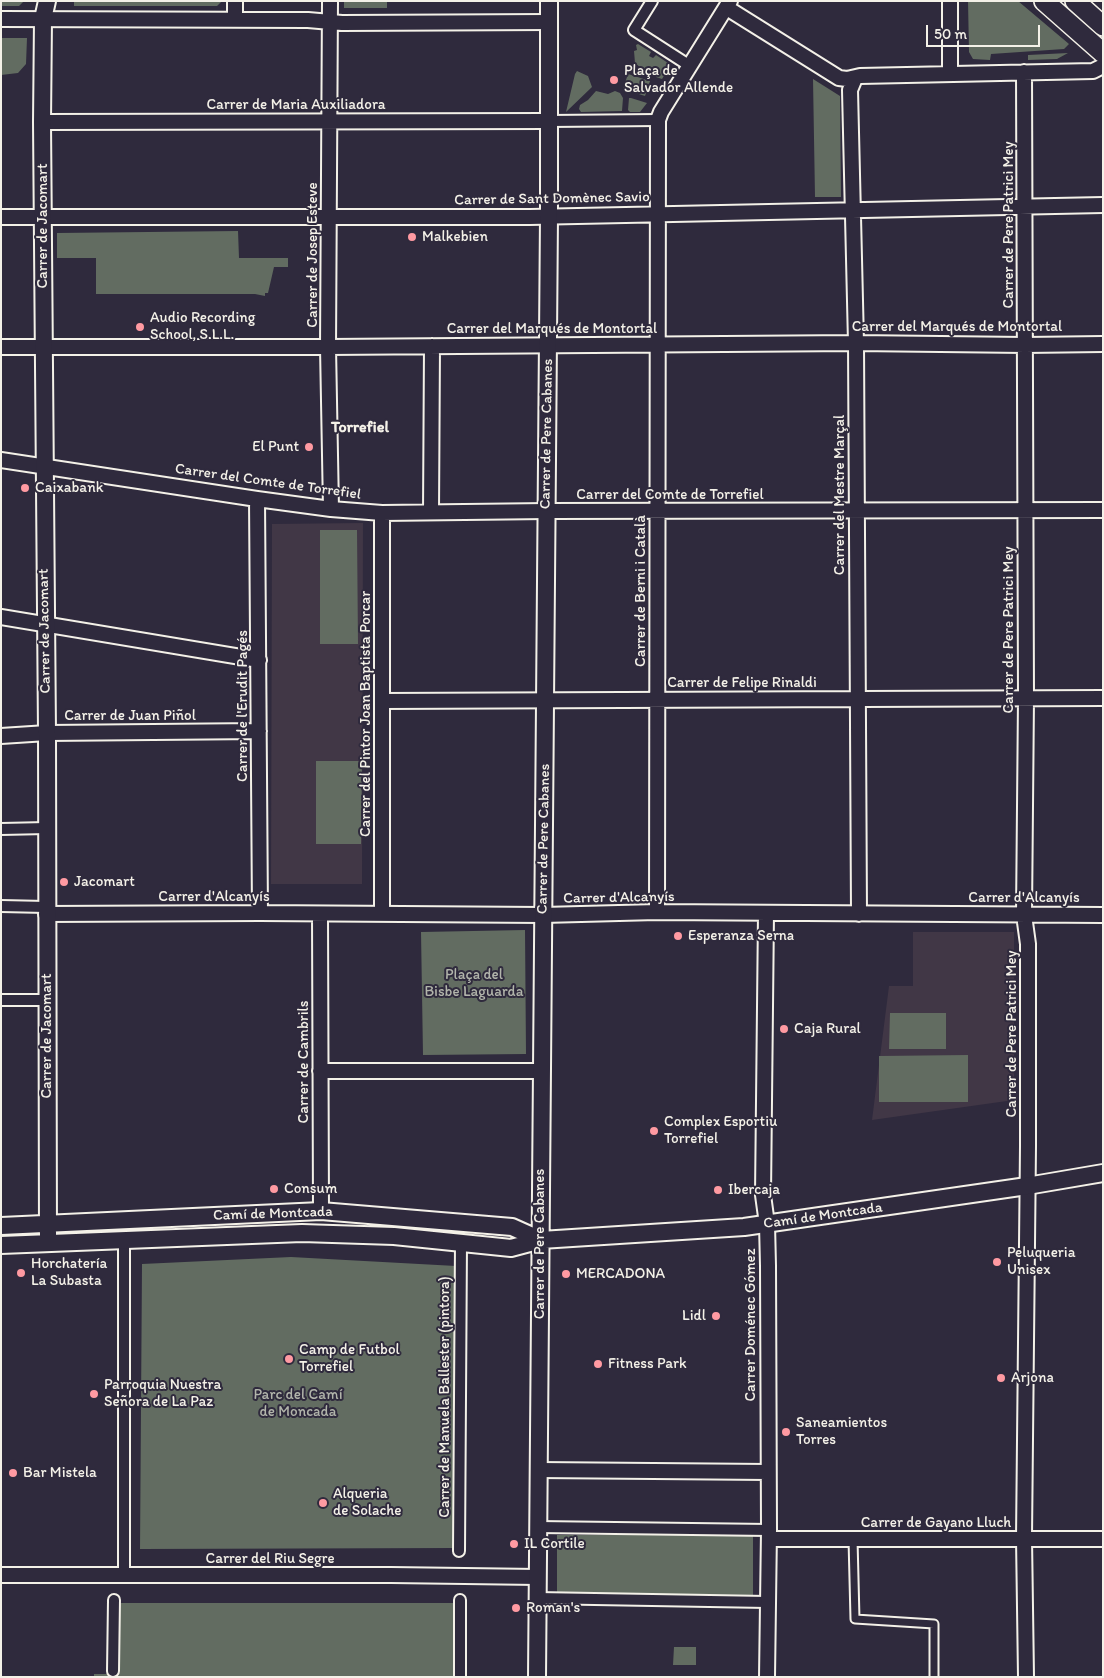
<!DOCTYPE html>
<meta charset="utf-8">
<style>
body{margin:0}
#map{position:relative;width:1104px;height:1678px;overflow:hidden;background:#2f2a3d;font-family:Itim,sans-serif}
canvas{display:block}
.frame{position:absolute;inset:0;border:2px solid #f4f1e8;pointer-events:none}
.scale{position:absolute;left:926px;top:25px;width:114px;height:22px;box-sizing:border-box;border:2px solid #f4f1e8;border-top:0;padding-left:6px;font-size:15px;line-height:18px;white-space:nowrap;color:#f4f1e8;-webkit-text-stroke:4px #2f2a3d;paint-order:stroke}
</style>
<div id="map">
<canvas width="1104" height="1678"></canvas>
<div class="frame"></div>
<div class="scale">50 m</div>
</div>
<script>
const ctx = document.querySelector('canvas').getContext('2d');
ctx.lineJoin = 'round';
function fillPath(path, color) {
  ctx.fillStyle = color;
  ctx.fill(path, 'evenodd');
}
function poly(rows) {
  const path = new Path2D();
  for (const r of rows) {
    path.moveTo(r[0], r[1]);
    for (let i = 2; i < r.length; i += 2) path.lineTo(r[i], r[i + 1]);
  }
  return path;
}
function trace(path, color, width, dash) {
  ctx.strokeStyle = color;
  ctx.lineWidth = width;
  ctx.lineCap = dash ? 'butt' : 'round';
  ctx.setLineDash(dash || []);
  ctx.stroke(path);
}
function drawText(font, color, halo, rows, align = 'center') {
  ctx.font = font + ' Itim,sans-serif';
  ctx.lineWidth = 4;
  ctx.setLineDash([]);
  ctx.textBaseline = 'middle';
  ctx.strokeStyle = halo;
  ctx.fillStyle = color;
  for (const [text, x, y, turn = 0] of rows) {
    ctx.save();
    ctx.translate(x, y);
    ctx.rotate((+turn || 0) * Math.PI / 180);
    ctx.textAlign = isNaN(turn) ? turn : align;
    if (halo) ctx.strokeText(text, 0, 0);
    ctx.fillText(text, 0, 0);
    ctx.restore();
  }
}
fillPath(poly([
 [363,523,362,884,271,884,272,524],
 [913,932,1014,932,1014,1100,872,1120,889,986,913,986]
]), '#413746');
fillPath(poly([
 [1,1,24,1,19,6,1,6],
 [74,1,222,1,217,6,74,6],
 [344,1,387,1,387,8,344,8],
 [968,1,1018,1,1069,44,1064,49,991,54,990,60,973,59,969,52],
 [1,38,27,38,26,64,18,73,1,75],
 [638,44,651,52,649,56,653,58,656,55,668,63,669,68,662,79,656,77,655,75,647,73,635,63,634,51,637,50,636,45],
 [1068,53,1057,59,1028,60,1028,55],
 [577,71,588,76,592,87,566,112,575,74],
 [628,74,650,81,645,96,623,89],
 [813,79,840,96,841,197,815,197],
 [596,91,608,94,615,91,620,93,623,98,622,111,581,112,579,109,580,105,588,100],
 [629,98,631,98,647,103,640,112,630,112,628,110],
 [238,231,239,258,288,258,288,267,274,267,268,293,265,293,265,296,255,294,96,294,96,258,57,258,57,233],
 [320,530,357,530,358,644,320,644],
 [316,761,362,761,361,844,316,844],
 [525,930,526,1054,423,1055,421,932],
 [890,1013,946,1013,946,1049,889,1049],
 [968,1055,968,1102,879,1102,879,1056],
 [291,1257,456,1266,454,1548,140,1549,142,1264],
 [557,1535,753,1535,753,1595,557,1594],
 [119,1603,454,1603,454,1677,94,1677,94,1674,118,1674],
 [674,1647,696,1647,696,1665,673,1665]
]), '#626c61');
const service = poly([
 [853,1539,855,1619,934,1624,934,1677]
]);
const pedestrian = poly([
 [652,1,634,30,690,66],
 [549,121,658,120],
 [1,829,47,828],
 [1,906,46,907],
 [1,1000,47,1000],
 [538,1527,769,1530],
 [459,1551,461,1243],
 [124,1575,124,1239],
 [537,1598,767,1602],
 [460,1600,460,1677],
 [113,1671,114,1600]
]);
const minor = poly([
 [235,1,235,20],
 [330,1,328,347,331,509],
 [950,1,950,74],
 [727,8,839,78,847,79,860,76,1093,71,1103,66],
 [1,19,308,20,342,23,549,22],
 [1024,72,1026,698,1024,915,1028,944,1028,1146,1024,1538,1026,1677],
 [855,78,850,90,856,343,859,914],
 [42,122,549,121],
 [1,217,530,217,1103,205],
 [1,347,328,347,856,343,1025,345,1103,344],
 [1,460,257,499,331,509,382,513,547,511,1103,510],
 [257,499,260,913],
 [431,512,432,346],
 [382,513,382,914],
 [1,617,259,660],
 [382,701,1103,698],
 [1,736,47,733,259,731],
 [657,912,658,120,661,112,730,1],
 [766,913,763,1195,767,1224,768,1266,769,1530,767,1677],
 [46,914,260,913,543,915,657,912,1103,915],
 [320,914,321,1211],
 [320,1071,542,1071],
 [538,1470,768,1472],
 [769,1539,1103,1539],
 [1,1575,391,1575,538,1577]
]);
const tertiary = poly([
 [47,1,43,19,42,122,47,733,48,1242],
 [1,1226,321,1211,512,1227,541,1240],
 [1,1245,302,1233,394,1236,511,1248,541,1240,744,1227,1027,1186,1103,1173],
 [537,1677,549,216,549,1]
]);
const secondary = poly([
 [1044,1,1103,53],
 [1075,1,1103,26]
]);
trace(service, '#f4f1e8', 11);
trace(pedestrian, '#f4f1e8', 14);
trace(minor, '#f4f1e8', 18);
trace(tertiary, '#f4f1e8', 20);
trace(secondary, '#f4f1e8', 22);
trace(service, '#2f2a3d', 7);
trace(pedestrian, '#2f2a3d', 10);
trace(minor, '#2f2a3d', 14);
trace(tertiary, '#2f2a3d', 16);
trace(secondary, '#2f2a3d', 19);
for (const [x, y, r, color] of [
 [614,80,5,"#ff9aa2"],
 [412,237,5,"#ff9aa2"],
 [140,327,5,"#ff9aa2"],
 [309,447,5,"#ff9aa2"],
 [25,488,5,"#ff9aa2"],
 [64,882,5,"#ff9aa2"],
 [678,936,5,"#ff9aa2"],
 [784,1029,5,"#ff9aa2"],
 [654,1131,5,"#ff9aa2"],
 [274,1189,5,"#ff9aa2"],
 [718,1190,5,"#ff9aa2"],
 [997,1262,5,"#ff9aa2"],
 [21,1273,5,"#ff9aa2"],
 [566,1274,5,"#ff9aa2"],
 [716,1316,5,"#ff9aa2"],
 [289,1359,5,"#ff9aa2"],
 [598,1364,5,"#ff9aa2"],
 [1001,1378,5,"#ff9aa2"],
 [94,1394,5,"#ff9aa2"],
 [786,1432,5,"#ff9aa2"],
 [13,1473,5,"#ff9aa2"],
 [323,1503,5,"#ff9aa2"],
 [514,1544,5,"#ff9aa2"],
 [516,1608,5,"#ff9aa2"]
]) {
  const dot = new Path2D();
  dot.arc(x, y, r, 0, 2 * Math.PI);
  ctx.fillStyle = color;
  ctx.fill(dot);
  trace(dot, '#2f2a3d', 2);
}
drawText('15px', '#f4f1e8', '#2f2a3d', [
 ["Plaça de",624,71],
 ["Salvador Allende",624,88],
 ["Malkebien",422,237],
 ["Audio Recording",150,318],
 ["School, S.L.L.",150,335],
 ["El Punt",299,447,"right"],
 ["Caixabank",35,488],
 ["Jacomart",74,882],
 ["Esperanza Serna",688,936],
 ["Caja Rural",794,1029],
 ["Complex Esportiu",664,1122],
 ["Torrefiel",664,1139],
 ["Consum",284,1189],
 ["Ibercaja",728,1190],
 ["Peluqueria",1007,1253],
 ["Unisex",1007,1270],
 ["Horchatería",31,1264],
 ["La Subasta",31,1281],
 ["MERCADONA",576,1274],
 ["Lidl",706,1316,"right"],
 ["Camp de Futbol",299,1350],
 ["Torrefiel",299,1367],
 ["Fitness Park",608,1364],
 ["Arjona",1011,1378],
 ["Parroquia Nuestra",104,1385],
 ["Señora de La Paz",104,1402],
 ["Saneamientos",796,1423],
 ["Torres",796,1440],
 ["Bar Mistela",23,1473],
 ["Alqueria",333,1494],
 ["de Solache",333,1511],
 ["IL Cortile",524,1544],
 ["Roman's",526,1608]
], 'left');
drawText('15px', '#f4f1e8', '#2f2a3d', [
 ["Carrer de Maria Auxiliadora",296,105],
 ["Carrer de Sant Domènec Savio",552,199,-1],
 ["Carrer de Pere Patrici Mey",1009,225,-90],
 ["Carrer de Jacomart",43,226,-90],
 ["Carrer de Josep Esteve",313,255,-90],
 ["Carrer del Marqués de Montortal",957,327],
 ["Carrer del Marqués de Montortal",552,329],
 ["Carrer de Pere Cabanes",547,434,-89],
 ["Carrer del Comte de Torrefiel",268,482,8],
 ["Carrer del Comte de Torrefiel",670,495],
 ["Carrer del Mestre Marçal",840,495,-90],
 ["Carrer de Berni i Català",641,591,-90],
 ["Carrer de Pere Patrici Mey",1009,630,-90],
 ["Carrer de Jacomart",45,631,-91],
 ["Carrer de Felipe Rinaldi",742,683],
 ["Carrer de l'Erudit Pagés",243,706,-90],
 ["Carrer del Pintor Joan Baptista Porcar",366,714,-90],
 ["Carrer de Juan Piñol",130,716],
 ["Carrer de Pere Cabanes",544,839,-89],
 ["Carrer d'Alcanyís",214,897],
 ["Carrer d'Alcanyís",619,898,-1],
 ["Carrer d'Alcanyís",1024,898],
 ["Carrer de Pere Patrici Mey",1012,1034,-90],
 ["Carrer de Jacomart",47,1036,-90],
 ["Carrer de Cambrils",304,1062,-90],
 ["Camí de Montcada",273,1214,-2],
 ["Camí de Montcada",823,1216,-8],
 ["Carrer de Pere Cabanes",540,1244,-90],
 ["Carrer Doménec Gómez",751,1325,-90],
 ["Carrer de Manuela Ballester (pintora)",445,1397,-90],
 ["Carrer de Gayano Lluch",936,1523],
 ["Carrer del Riu Segre",270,1559]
]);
drawText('15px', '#b2b5ab', '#2f2a3d', [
 ["Plaça del",474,975],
 ["Bisbe Laguarda",474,992],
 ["Parc del Camí",298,1395],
 ["de Moncada",298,1412]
]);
drawText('bold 16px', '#f4f1e8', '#2f2a3d', [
 ["Torrefiel",360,428]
]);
</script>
